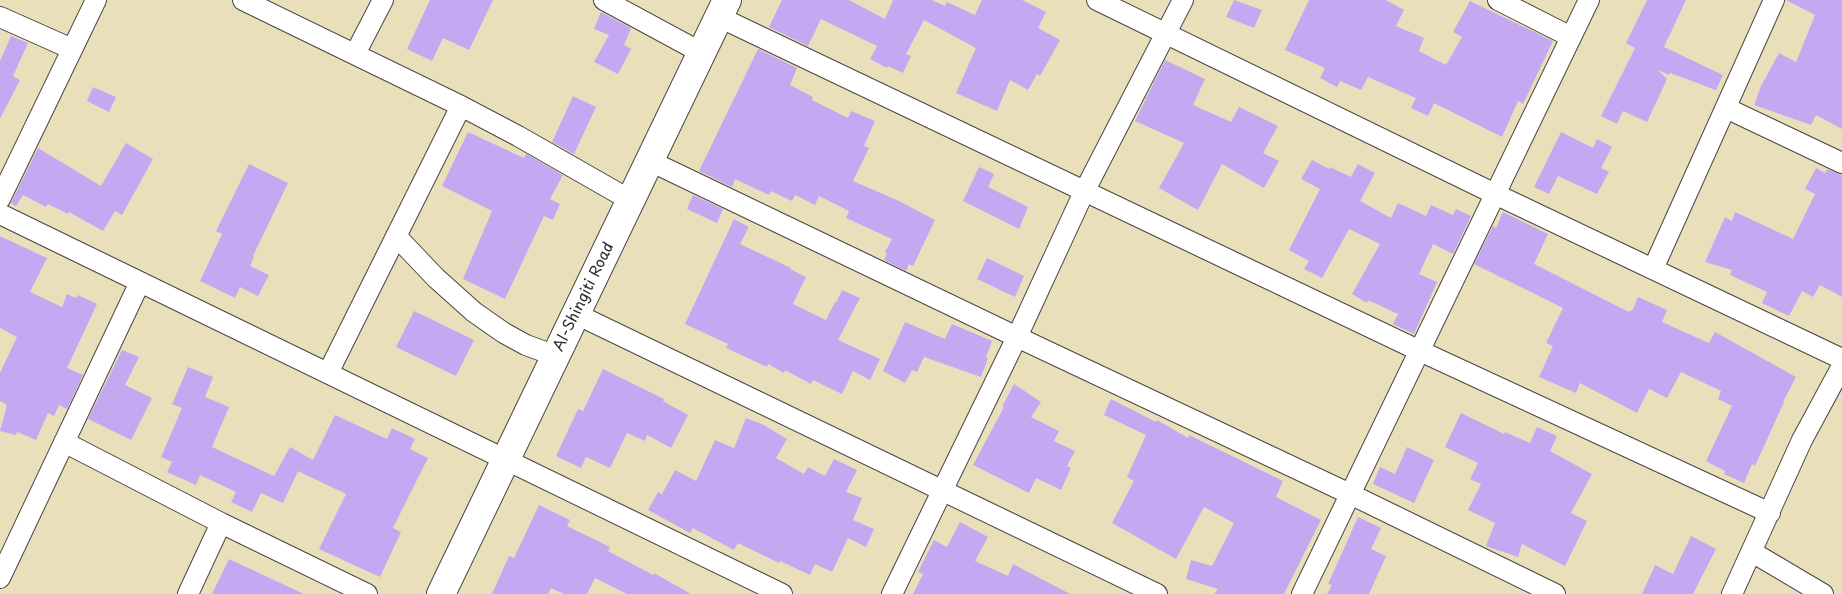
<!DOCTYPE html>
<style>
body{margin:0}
canvas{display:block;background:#eadfbb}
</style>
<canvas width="1842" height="594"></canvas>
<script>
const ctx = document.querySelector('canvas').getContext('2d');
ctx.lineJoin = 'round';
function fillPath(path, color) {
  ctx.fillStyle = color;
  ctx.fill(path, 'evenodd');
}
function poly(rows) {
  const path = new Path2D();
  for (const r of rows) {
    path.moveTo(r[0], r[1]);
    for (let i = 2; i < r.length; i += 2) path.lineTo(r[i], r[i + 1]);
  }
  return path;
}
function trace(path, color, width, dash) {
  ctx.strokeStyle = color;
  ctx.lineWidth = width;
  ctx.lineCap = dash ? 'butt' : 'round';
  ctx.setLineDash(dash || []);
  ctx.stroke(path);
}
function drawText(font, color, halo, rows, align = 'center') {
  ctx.font = font + ' "Playpen Sans",sans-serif';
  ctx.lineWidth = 4.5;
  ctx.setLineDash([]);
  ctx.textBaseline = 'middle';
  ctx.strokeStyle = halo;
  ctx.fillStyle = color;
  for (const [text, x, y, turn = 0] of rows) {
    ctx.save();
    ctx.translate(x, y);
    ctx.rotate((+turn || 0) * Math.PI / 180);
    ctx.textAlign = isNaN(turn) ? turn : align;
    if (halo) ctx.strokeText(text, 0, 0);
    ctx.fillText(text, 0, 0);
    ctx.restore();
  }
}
fillPath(poly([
 [430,0,493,0,469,50,443,38,432,61,407,49],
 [782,0,849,0,885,19,893,0,932,0,945,6,947,2,975,15,982,0,1022,0,1046,12,1038,28,1060,40,1040,76,1037,74,1028,90,1010,80,997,111,956,93,976,48,924,20,906,54,911,56,903,73,888,66,887,68,870,59,877,46,821,19,808,46,769,27],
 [1234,0,1262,10,1254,28,1226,17],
 [1309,0,1386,0,1404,10,1396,26,1424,38,1419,51,1446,65,1462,37,1453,32,1470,1,1553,41,1523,104,1518,101,1502,137,1434,103,1428,116,1411,108,1416,98,1368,77,1361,90,1340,81,1337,87,1320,78,1325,68,1285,50],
 [1647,0,1686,0,1664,47,1723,75,1716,90,1670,73,1669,75,1658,70,1667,79,1647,122,1623,111,1617,124,1601,116,1635,48,1626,43],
 [1786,0,1842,0,1842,129,1816,115,1811,125,1754,105,1761,86,1779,53,1796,62,1815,15],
 [601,12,631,28,624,45,631,49,618,74,594,62,609,35,594,29],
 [11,36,28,43,13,76,20,80,0,119,0,61],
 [758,49,797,68,790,85,813,97,812,100,848,118,851,111,875,121,864,146,869,148,853,181,899,201,935,220,913,266,909,264,906,271,884,260,887,254,885,252,892,239,846,218,849,211,819,196,815,205,795,195,792,201,771,191,769,195,735,179,732,187,699,171],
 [1165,60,1205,79,1193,105,1231,122,1239,107,1278,126,1263,153,1279,161,1264,188,1222,164,1198,210,1159,188,1184,143,1135,121],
 [93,87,116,97,109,112,87,101],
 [573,96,596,107,574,154,552,142],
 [468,132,524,158,526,154,563,175,550,199,560,204,553,220,544,216,505,299,463,279,492,211,442,186],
 [1561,132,1593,148,1597,139,1612,147,1601,168,1609,172,1597,194,1558,176,1549,194,1534,187],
 [126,143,153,159,122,215,115,211,103,231,69,212,68,214,48,204,46,207,23,195,16,206,11,203,38,148,101,186],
 [1312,160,1329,169,1330,167,1351,177,1358,164,1375,173,1360,201,1391,218,1398,203,1426,216,1431,205,1453,215,1456,209,1471,216,1453,254,1433,244,1419,274,1437,282,1414,334,1393,324,1398,314,1368,300,1367,303,1352,294,1380,244,1349,229,1322,278,1304,269,1309,261,1289,250,1320,189,1301,179],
 [249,164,288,183,253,256,254,257,250,266,269,275,258,296,240,287,235,298,200,281,222,234,216,231],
 [979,167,994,174,988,187,1028,207,1019,229,963,201],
 [1816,168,1825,173,1827,169,1842,175,1842,297,1820,285,1813,297,1802,291,1789,316,1762,303,1767,292,1730,275,1732,270,1705,262,1725,217,1732,221,1735,212,1793,239,1815,194,1805,189],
 [693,195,723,209,717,223,687,209],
 [1503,212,1548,234,1534,264,1629,312,1630,310,1632,311,1638,297,1667,310,1662,322,1709,343,1715,332,1796,377,1783,402,1784,402,1755,466,1752,464,1744,483,1724,474,1725,471,1706,461,1732,406,1718,399,1721,391,1681,372,1667,398,1649,389,1637,413,1580,383,1576,393,1539,377,1553,346,1546,343,1563,308,1474,264,1493,226,1496,228],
 [734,219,749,227,740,244,791,268,790,269,806,277,793,304,826,320,835,302,836,303,842,290,860,298,838,340,880,359,870,380,853,371,842,394,813,380,811,384,785,370,784,373,768,364,767,367,726,348,728,344,685,324],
 [0,236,47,258,30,292,62,307,67,294,76,298,78,295,97,304,67,368,83,375,67,409,59,405,54,416,48,413,36,440,17,432,16,435,0,431,7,405,0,401,0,373,17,337,0,328],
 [987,258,1024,276,1015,297,977,279],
 [414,311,474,340,456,376,396,347],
 [905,322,945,339,952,324,992,341,986,357,988,358,981,377,924,357,917,372,912,370,905,383,883,371],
 [122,350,139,357,125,385,152,398,131,440,88,419],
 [188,367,213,377,205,397,229,407,212,447,274,476,290,447,313,460,335,415,387,439,392,428,415,439,410,449,428,458,393,528,401,532,380,577,319,549,346,494,298,471,283,503,261,493,252,512,231,502,236,492,200,475,196,485,167,472,172,462,161,457,182,408,172,404],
 [603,369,664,399,663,401,688,415,671,448,647,435,645,441,627,433,610,468,586,457,581,468,556,456,578,409,583,411],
 [1014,384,1041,402,1031,417,1059,431,1054,441,1075,451,1067,466,1071,468,1061,490,1036,478,1029,493,973,465,1004,407,1002,407],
 [1111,399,1156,422,1157,420,1188,438,1189,435,1283,481,1276,497,1321,520,1284,594,1214,594,1218,589,1186,579,1191,560,1212,566,1234,523,1204,507,1176,559,1112,523,1134,481,1127,477,1146,435,1104,415],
 [1461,413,1504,434,1505,432,1530,443,1537,427,1557,436,1550,451,1592,474,1571,513,1587,521,1565,566,1522,544,1518,557,1486,546,1495,523,1468,510,1481,484,1470,479,1478,463,1445,447],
 [746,418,762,424,787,439,776,458,804,474,808,467,825,476,834,459,857,470,846,492,862,498,853,520,874,529,866,547,848,538,832,572,815,564,810,575,780,561,779,563,738,543,734,550,693,528,690,533,648,510,658,492,662,494,675,470,696,481,715,440,734,448],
 [1407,447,1434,460,1414,503,1373,484,1380,467,1395,474],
 [539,505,570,520,567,526,610,547,608,551,653,575,654,573,691,594,627,594,595,578,587,594,564,594,551,588,548,594,492,594,509,556,514,558],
 [1358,517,1381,528,1371,549,1386,556,1369,594,1327,594,1332,585,1328,584],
 [960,522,988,537,975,561,1008,576,1013,564,1070,594,913,594,923,574,918,572,934,540,947,547],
 [1691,536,1716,549,1693,594,1642,594,1655,565,1673,574],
 [229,559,304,594,212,594]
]), '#c4a9f2');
const street = poly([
 [243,0,461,106,518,136,630,200],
 [604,0,702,53],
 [1097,0,1495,194,1842,359],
 [1498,0,1571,37],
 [0,17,72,49],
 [719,17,1420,351,1770,513],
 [355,54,383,0],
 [1726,108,1842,163],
 [650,161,1017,337,1350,494,1555,594],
 [0,199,96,0],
 [0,214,782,594],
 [396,236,436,278,474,312,504,333,526,345,556,356],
 [1653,269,1774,0],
 [576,314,1157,594],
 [328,373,461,106],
 [64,442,221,523,367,594],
 [1752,552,1823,594],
 [0,578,140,282],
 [188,594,221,523],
 [892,594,1017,337,1084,192,1183,0],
 [1302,594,1589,0],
 [1732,594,1802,440,1842,366]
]);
const secondary = poly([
 [441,594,727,0]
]);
trace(street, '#484641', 22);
trace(secondary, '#484641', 30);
trace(street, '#fff', 20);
trace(secondary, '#fff', 28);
drawText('15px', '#2b2b2b', '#fff', [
 ["Al-Shingiti Road",584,297,-64]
]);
</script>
